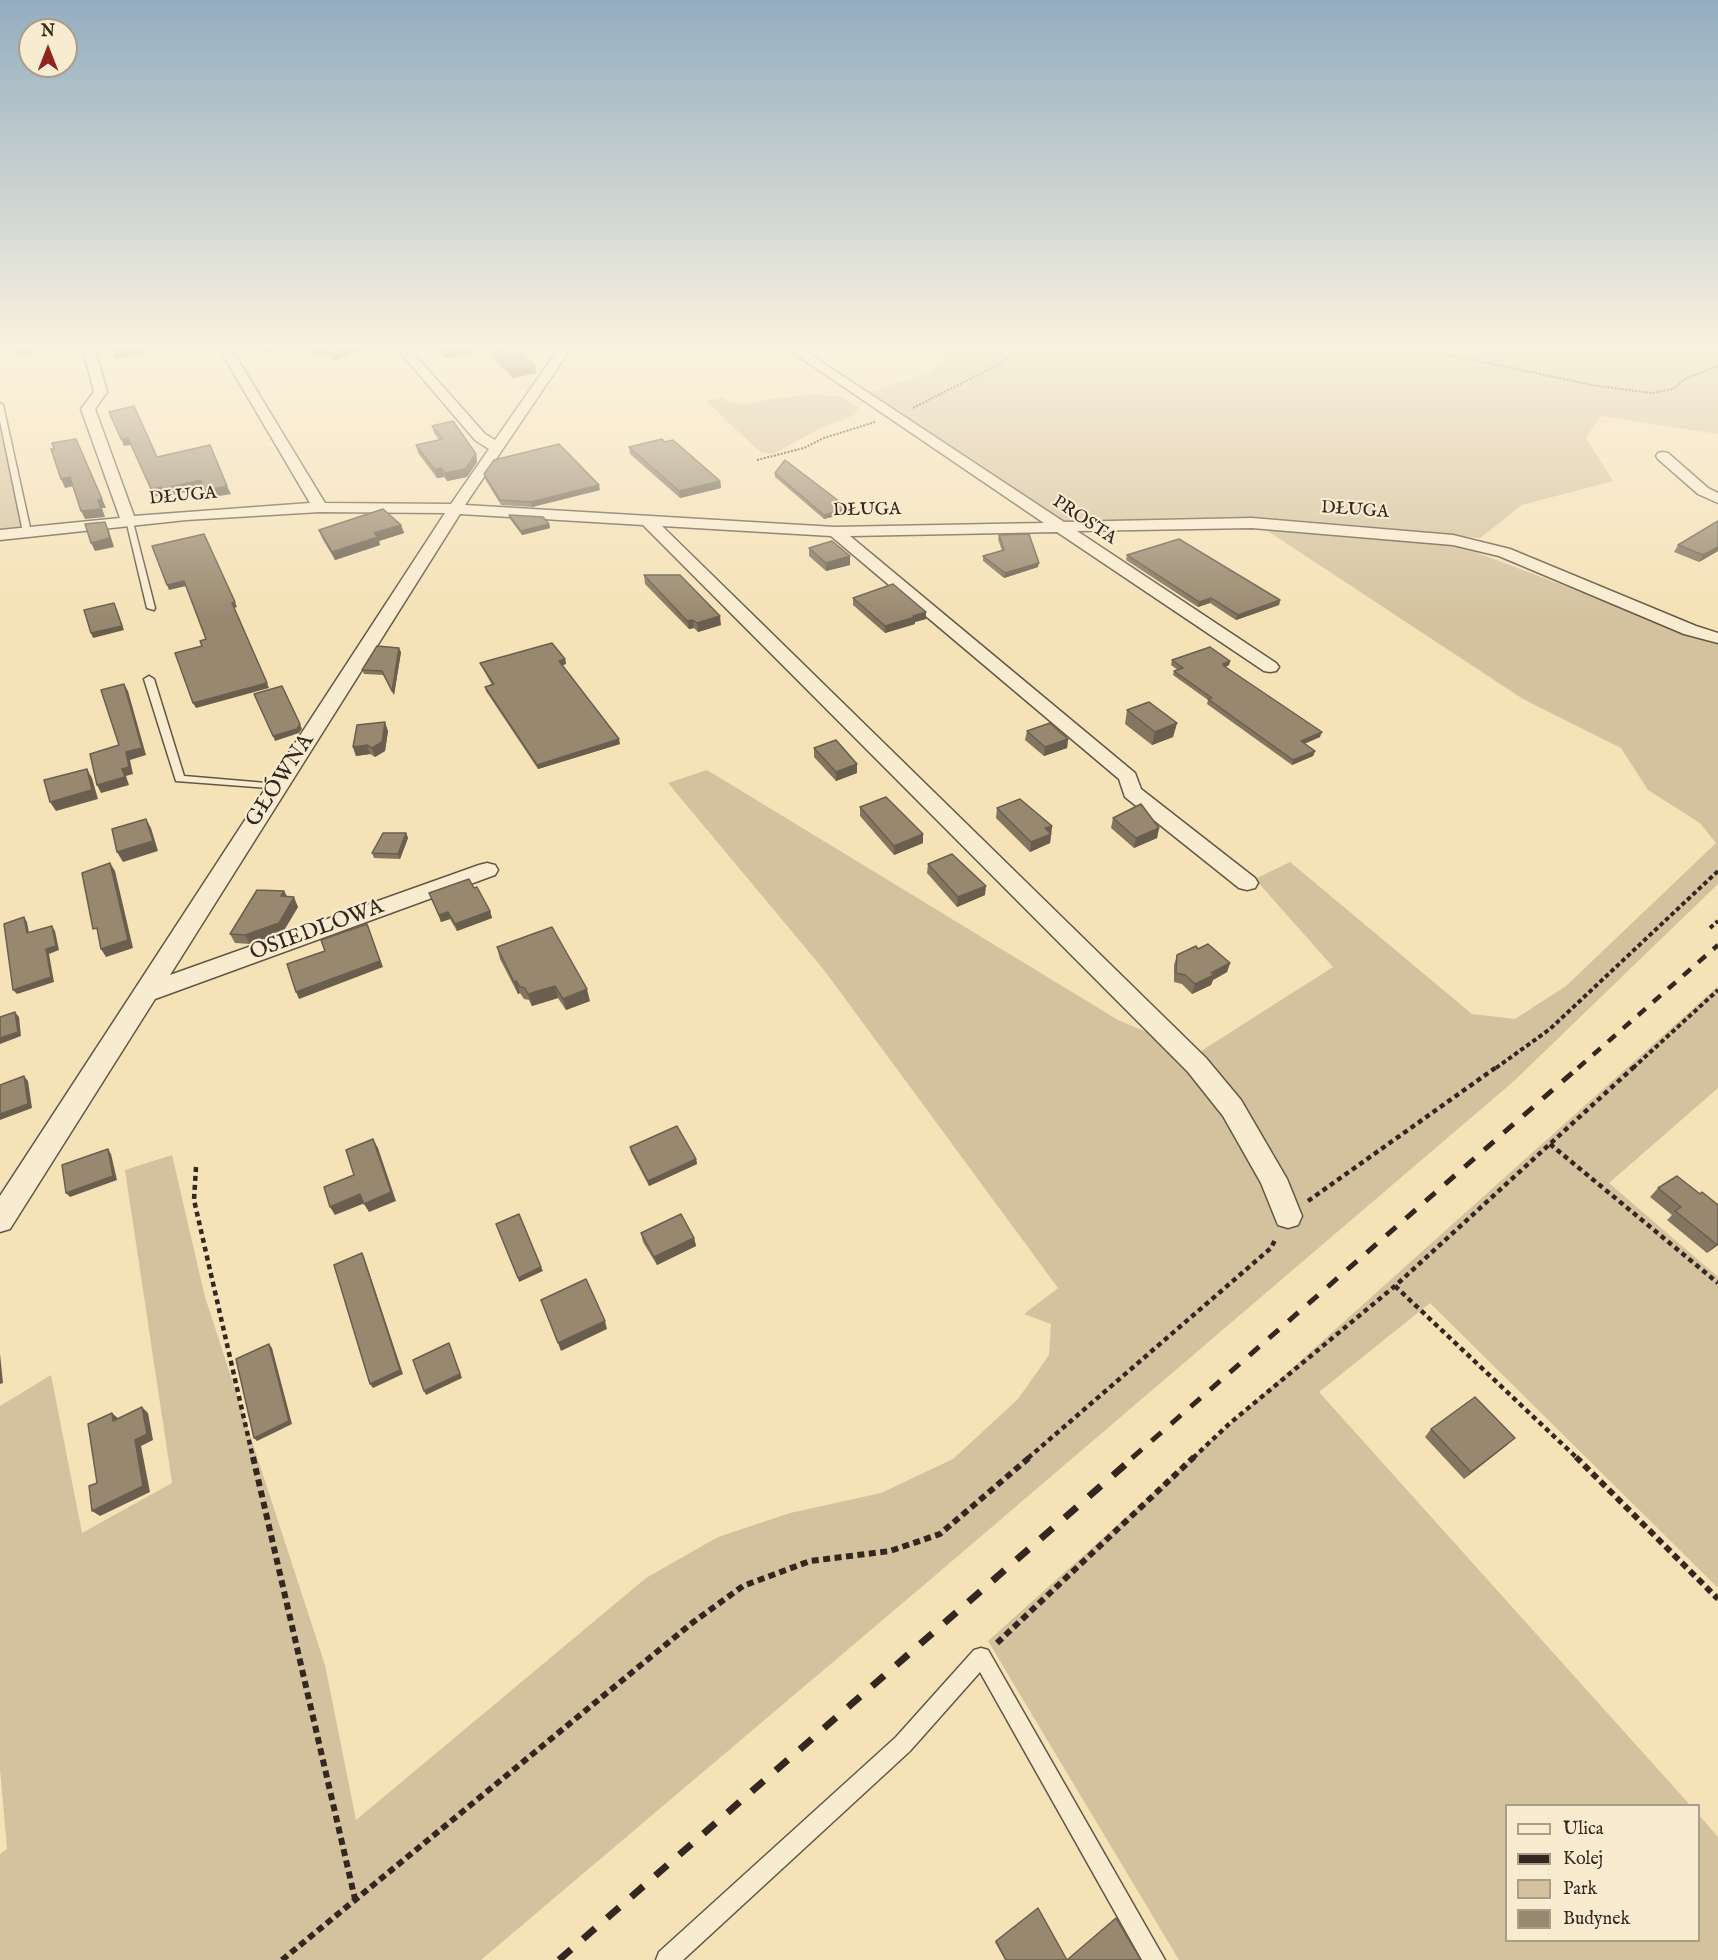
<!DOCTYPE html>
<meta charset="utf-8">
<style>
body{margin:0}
#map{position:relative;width:1718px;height:1960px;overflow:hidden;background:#f5e2b7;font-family:"IM FELL English",serif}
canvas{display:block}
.legend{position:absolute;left:1505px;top:1804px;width:195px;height:138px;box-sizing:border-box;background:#f8ecd0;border:2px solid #aa9d8a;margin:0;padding:8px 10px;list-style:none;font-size:18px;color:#342721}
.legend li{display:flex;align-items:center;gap:12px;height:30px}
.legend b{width:30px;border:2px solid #aa9d8a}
.north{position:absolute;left:18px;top:18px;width:60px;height:60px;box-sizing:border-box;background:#f8ecd0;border:2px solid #aa9d8a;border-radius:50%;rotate:0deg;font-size:16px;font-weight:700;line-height:24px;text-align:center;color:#342721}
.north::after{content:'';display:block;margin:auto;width:21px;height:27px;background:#8f2418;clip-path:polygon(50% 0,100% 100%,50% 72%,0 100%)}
</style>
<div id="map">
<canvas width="1718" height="1960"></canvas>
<ul class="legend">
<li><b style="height:8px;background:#f8ecd0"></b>Ulica</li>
<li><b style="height:8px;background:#342721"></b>Kolej</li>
<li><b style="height:16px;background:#d4c29e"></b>Park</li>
<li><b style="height:16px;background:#98886f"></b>Budynek</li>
</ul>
<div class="north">N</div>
</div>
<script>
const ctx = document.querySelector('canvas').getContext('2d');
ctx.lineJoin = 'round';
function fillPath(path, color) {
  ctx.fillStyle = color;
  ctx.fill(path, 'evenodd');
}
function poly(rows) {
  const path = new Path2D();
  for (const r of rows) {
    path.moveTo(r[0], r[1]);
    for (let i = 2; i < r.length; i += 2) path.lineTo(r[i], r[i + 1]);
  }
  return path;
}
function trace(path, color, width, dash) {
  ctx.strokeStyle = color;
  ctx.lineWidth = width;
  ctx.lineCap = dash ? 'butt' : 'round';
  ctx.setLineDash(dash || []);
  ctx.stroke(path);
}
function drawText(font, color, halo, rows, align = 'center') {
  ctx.font = font + ' "IM FELL English",serif';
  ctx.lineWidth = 4.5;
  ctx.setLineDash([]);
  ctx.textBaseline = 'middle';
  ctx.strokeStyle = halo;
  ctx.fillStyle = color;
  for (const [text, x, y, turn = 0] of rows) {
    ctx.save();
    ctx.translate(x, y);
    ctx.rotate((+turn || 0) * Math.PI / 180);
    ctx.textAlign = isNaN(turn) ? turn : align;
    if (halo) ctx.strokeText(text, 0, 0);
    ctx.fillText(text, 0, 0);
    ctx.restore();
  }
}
fillPath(poly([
 [963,345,1718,345,1718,434,1600,416,1586,438,1613,481,1522,505,1480,538,1363,526,1246,518,1061,523,870,392,929,373,947,353],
 [815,394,842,397,858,407,855,415,823,427,773,454,760,452,706,401,722,397,728,402,745,405,768,399],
 [0,429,22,529,0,532],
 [1266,530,1409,539,1465,548,1673,627,1718,640,1718,884,1514,1081,924,1585,481,1960,0,1960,0,1854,7,1849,0,1769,0,1406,51,1375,82,1533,172,1483,125,1170,172,1155,205,1297,325,1665,356,1820,646,1578,718,1537,790,1513,881,1493,953,1459,1018,1399,1049,1355,1051,1324,1024,1314,1058,1288,824,970,668,783,707,770,1118,1020,1156,1036,1199,1083,1240,1141,1275,1212,1198,1053,1333,967,1255,879,1290,862,1472,1014,1515,1019,1566,986,1716,843,1700,823,1648,790,1621,748,1523,699],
 [1718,986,1718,1088,1609,1183,1718,1277,1718,1588,1430,1303,1319,1392,1690,1805,1506,1806,1506,1940,1698,1940,1699,1815,1718,1837,1718,1960,1179,1960,988,1641]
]), '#d4c29e');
const service = poly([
 [0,403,3,405,31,532,27,534,23,532,0,421,0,403],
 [126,520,133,522,155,608,154,610,147,608,126,520],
 [149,676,154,679,184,776,278,784,282,785,282,789,176,781,144,679,149,676],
 [981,1648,988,1650,1165,1960,1142,1960,980,1672,910,1751,683,1960,656,1960,659,1952,896,1737,974,1650,981,1648]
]);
const minor = poly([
 [82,345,94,345,107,392,95,409,134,516,310,503,217,345,229,345,325,503,451,504,489,449,475,440,394,345,406,345,485,434,495,440,561,345,573,345,465,505,835,527,1044,523,782,345,796,345,1064,522,1252,518,1453,535,1510,549,1696,626,1718,633,1718,643,1684,634,1499,556,1453,545,1252,528,1077,531,1276,663,1279,667,1276,671,1270,672,1264,671,1057,532,850,536,1135,773,1141,789,1255,878,1258,883,1255,888,1247,890,1239,888,1125,797,1119,779,831,536,662,526,1206,1058,1241,1100,1287,1179,1302,1216,1298,1225,1288,1228,1278,1225,1261,1183,1223,1116,1188,1072,643,525,460,514,170,975,479,865,487,863,495,865,498,870,495,875,155,999,10,1229,0,1232,0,1196,445,513,320,512,186,520,0,540,0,530,120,518,81,409,94,392,82,345],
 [1663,452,1668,453,1708,488,1718,493,1718,503,1698,494,1658,459,1656,456,1658,453,1663,452]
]);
trace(service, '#645646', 3);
trace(minor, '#645646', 3);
trace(poly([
 [1402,345,1592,385,1651,393,1673,389,1687,378,1718,366],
 [913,408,992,368,1031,345],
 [757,460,804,448,824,438,875,422]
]), '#342721', 2, [2, 1.5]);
trace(poly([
 [1710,928,1718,921],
 [1496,1068,1550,1029,1718,871],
 [1633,1068,1718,990]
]), '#342721', 4, [4.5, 3]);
trace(poly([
 [1550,1144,1718,1283],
 [196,1167,194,1200,253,1458],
 [1308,1201,1498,1066],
 [1395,1286,1577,1458],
 [1028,1458,1271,1248,1276,1238],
 [1193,1458,1229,1424,1395,1286,1635,1066]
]), '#342721', 4.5, [5, 4]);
trace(poly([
 [253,1457,355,1899],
 [1576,1457,1718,1599],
 [997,1643,1194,1457],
 [282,1960,692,1623,743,1586,810,1561,890,1551,940,1534,1030,1457]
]), '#342721', 6, [7, 4.5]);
fillPath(service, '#f8ecd0');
fillPath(minor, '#f8ecd0');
trace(poly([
 [1578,1068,1718,945]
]), '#342721', 4.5, [10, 10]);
trace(poly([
 [1132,1458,1580,1066]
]), '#342721', 5, [13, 13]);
trace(poly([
 [559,1960,1134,1457]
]), '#342721', 7, [16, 16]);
fillPath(poly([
 [257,345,382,345,382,347,356,352,335,360,283,345,284,349,262,353],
 [432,345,472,345,474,353,444,358],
 [491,351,535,366,536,373,513,378,492,358],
 [432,426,476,454,477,462,467,477,447,481,444,477,437,478,418,453,416,445,439,440,434,433],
 [629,447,720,481,721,488,680,498,630,454],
 [775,473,848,513,824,519,775,477],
 [484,474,600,490,532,507,501,505,485,479],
 [509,515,549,524,550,528,522,535,510,519],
 [401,525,404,533,379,541,380,545,335,560,322,538,319,530],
 [999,535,1038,567,1004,578,983,561,983,556,1002,551,998,539],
 [1678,545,1718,551,1699,562,1674,552],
 [809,548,850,556,850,565,826,571,809,556],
 [1127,555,1280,600,1279,605,1236,620,1210,603,1198,607,1126,560],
 [644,575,721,625,698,632,694,628,689,629,645,584],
 [853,598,926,612,926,619,915,622,915,624,885,633,853,605],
 [401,652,394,695,383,675,364,674,362,670],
 [565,659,566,664,562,665,620,744,538,769,486,691,485,687,492,685,482,667,480,663],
 [1172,660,1230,661,1229,665,1226,667,1320,737,1304,744,1315,751,1313,756,1292,765,1207,704,1208,700,1173,675,1174,671,1178,670,1171,665],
 [1127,710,1177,723,1173,737,1152,745,1125,724],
 [388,731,385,751,375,757,370,754,356,756,353,747],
 [1027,731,1068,739,1067,748,1044,756,1025,740],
 [814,748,857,773,836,781,814,757],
 [860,807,923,843,894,855,860,816],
 [997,808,1052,826,1050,843,1030,852,996,818],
 [1113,818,1159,828,1157,838,1134,848,1111,828],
 [406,833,408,838,400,859,374,858,372,853],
 [928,864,985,895,957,907,927,873],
 [474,888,490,911,492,918,457,931,450,919,441,922,429,893],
 [284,891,287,897,298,907,283,932,250,944,235,943,230,934],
 [497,947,590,1001,566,1010,558,998,532,1006,529,1000,524,999,520,993,518,994,500,959],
 [1198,949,1230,963,1227,972,1213,980,1211,985,1192,994,1182,984,1174,982,1174,965,1177,955],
 [630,1147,696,1159,697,1164,649,1186,631,1152],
 [1658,1188,1700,1194,1718,1245,1707,1253,1667,1220,1672,1215,1650,1197],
 [641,1233,694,1238,696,1246,657,1265,643,1242],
 [1431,1429,1507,1445,1464,1479,1425,1437],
 [1038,1908,1066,1959,1141,1960,1005,1960,995,1942]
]), '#83755f');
fillPath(poly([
 [267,345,283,345,284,349,262,353,260,346],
 [354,345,382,345,382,347,356,352,335,360,333,354],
 [473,346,474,353,444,358,442,352],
 [36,347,38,352,17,356,14,351],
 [144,347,146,353,115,359,112,352],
 [535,366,536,373,513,378,511,371],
 [128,438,131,445,124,446,121,439],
 [80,447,106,508,102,508,105,517,85,519,81,511],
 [476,454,477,462,467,477,447,481,445,473],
 [441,468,444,477,437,478,435,470],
 [70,477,74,486,65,488,61,479],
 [201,480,204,488,165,497,162,489],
 [720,481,721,488,680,498,679,491],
 [599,485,600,490,532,507,531,502],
 [227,486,231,494,208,498,204,491],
 [161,487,164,494,154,497,151,489],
 [848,508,848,513,824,519,824,515],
 [105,522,109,531,114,547,95,551,91,543],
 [549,524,550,528,522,535,521,531],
 [401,525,404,533,379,541,380,545,335,560,332,552,374,533],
 [1718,547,1718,551,1699,562,1703,555],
 [850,556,850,565,826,571,826,563],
 [1039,563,1038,567,1004,578,1005,573],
 [184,581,186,586,169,590,167,585],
 [1211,598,1210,603,1198,607,1199,602],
 [1280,600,1279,605,1236,620,1238,615],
 [235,602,237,607,234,608,232,603],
 [114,603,124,630,93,638,91,633],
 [926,612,926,619,915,622,915,624,885,633,885,626],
 [720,616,721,625,698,632,697,623],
 [693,620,694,628,689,629,687,621],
 [399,648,401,652,394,695,392,691],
 [565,659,566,664,560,666,559,661],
 [1230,661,1229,665,1221,668,1223,664],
 [267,683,269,688,196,708,193,703],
 [124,684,128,691,146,755,130,760,133,774,126,776,129,785,101,793,97,785,122,769,126,752],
 [385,722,388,731,385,751,375,757,372,748],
 [1177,723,1173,737,1152,745,1155,732],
 [300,724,302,729,299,733,275,741,273,736],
 [1322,732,1320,737,1299,746,1301,741],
 [619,739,620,744,538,769,537,765],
 [1068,739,1067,748,1044,756,1045,747],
 [367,745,370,754,356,756,353,747],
 [1315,751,1313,756,1292,765,1293,760],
 [857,764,857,773,836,781,836,772],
 [87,769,92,778,98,799,56,811,50,802],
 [146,819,151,828,158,851,123,862,117,852],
 [1052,826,1050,843,1030,852,1031,842,1045,828],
 [1159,828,1157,838,1134,848,1136,838],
 [406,833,408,838,400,859,398,854],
 [923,834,923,843,894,855,894,846],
 [110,863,115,871,133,948,106,957,101,949],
 [986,886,985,895,957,907,958,897],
 [284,891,289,900,281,896],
 [294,897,298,907,283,932,250,944,245,935],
 [490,911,492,918,457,931,455,924],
 [448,912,450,919,441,922,439,915],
 [24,917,27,922,30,938,27,933],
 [367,924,383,967,299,999,296,992],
 [52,926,55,931,59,950,49,954,54,982,17,994,13,990,46,949],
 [1230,963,1227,972,1213,980,1211,985,1192,994,1195,984,1211,973],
 [516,981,520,993,518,994,514,982],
 [555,986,558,998,532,1006,528,994],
 [587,989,590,1001,566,1010,563,999],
 [15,1012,19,1017,21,1036,0,1044,0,1038],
 [24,1076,28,1081,32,1108,0,1120,0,1114],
 [373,1139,378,1148,396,1201,369,1212,364,1204],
 [108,1149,111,1154,117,1180,70,1197,66,1193],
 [696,1159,697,1164,649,1186,648,1181],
 [360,1194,365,1203,335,1215,330,1207],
 [694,1238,696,1246,657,1265,654,1257],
 [1718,1243,1718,1245,1707,1253,1716,1244],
 [362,1253,364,1257,403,1374,373,1388,370,1384],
 [541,1267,543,1271,519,1282,518,1278],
 [605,1321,607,1329,561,1351,558,1343],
 [449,1343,462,1378,426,1395,424,1391],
 [269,1344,272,1348,292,1424,257,1441,254,1438],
 [0,1354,3,1383,0,1384],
 [142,1407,148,1413,153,1440,141,1446,150,1492,100,1516,92,1511],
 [112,1413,119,1419,113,1421],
 [1515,1438,1507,1445,1464,1479,1471,1472]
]), '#6a5f4e');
const building = poly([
 [12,345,35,345,36,347,14,351,12,345],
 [108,345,143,345,144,347,112,352,108,345],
 [302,345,357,345,333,354,302,345],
 [436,345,472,345,473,346,442,352,436,345],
 [514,347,535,366,511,371,491,351,514,347],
 [134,406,157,457,210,445,227,486,204,491,201,480,162,489,161,487,151,489,128,438,121,439,109,412,134,406],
 [453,421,476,454,465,469,445,473,441,468,435,470,416,445,443,439,432,426,453,421],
 [76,439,102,499,98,500,101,509,81,511,70,477,61,479,51,449,54,449,52,443,76,439],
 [662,439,665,442,673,440,720,481,679,491,629,447,662,439],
 [559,444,599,485,531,502,500,500,484,474,494,460,559,444],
 [785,460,848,508,824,515,775,473,785,460],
 [383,509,401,525,374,533,378,537,332,552,319,530,383,509],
 [509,515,543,517,549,524,521,531,509,515],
 [1718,521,1718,547,1703,555,1678,545,1718,521],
 [105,522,110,538,91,543,85,524,105,522],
 [204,534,235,602,232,603,267,683,193,703,175,653,202,646,200,641,206,639,184,581,167,585,152,546,204,534],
 [1029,534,1039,563,1005,573,983,556,1004,550,999,535,1029,534],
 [1179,539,1280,600,1238,615,1211,598,1199,602,1127,555,1179,539],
 [832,541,850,556,826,563,809,548,832,541],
 [644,575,680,575,720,616,697,623,693,620,687,621,644,575],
 [893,584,926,612,913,616,915,617,885,626,853,598,893,584],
 [114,603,122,626,91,633,84,610,114,603],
 [552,643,565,659,559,661,619,739,537,765,485,687,494,684,480,663,552,643],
 [377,646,399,648,392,691,382,671,362,670,377,646],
 [1210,647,1230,661,1223,664,1224,666,1322,732,1301,741,1315,751,1293,760,1208,699,1212,698,1174,671,1183,668,1172,660,1210,647],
 [124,684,142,748,126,752,129,767,122,769,125,777,97,785,90,754,119,745,101,690,124,684],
 [282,686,300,724,297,729,273,736,254,694,282,686],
 [1149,702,1177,723,1155,732,1127,710,1149,702],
 [385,722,382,742,372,748,367,745,353,747,357,725,385,722],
 [1050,723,1068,739,1045,747,1027,731,1050,723],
 [836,740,857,764,836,772,814,748,836,740],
 [87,769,92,790,50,802,44,780,87,769],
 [886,797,923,834,894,846,860,807,886,797],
 [1020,799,1052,826,1045,828,1051,834,1031,842,997,808,1020,799],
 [1141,804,1159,828,1136,838,1113,818,1141,804],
 [146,819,153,841,117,852,112,829,146,819],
 [383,833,406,833,398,854,372,853,383,833],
 [952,854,986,886,958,897,928,864,952,854],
 [110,863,128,940,101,949,97,928,93,929,82,873,110,863],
 [469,879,474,888,477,887,490,911,455,924,448,912,439,915,429,893,469,879],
 [257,890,284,891,281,896,294,897,279,923,245,935,230,934,257,890],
 [24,917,27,933,52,926,56,946,46,949,51,977,13,990,4,924,24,917],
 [367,924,380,961,296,992,287,964,325,951,321,940,367,924],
 [552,927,587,989,563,999,555,986,528,994,525,988,520,987,516,981,514,982,497,947,552,927],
 [1208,944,1230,963,1211,973,1214,975,1195,984,1185,975,1176,973,1177,955,1196,946,1198,949,1208,944],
 [15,1012,18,1032,0,1038,0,1017,15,1012],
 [24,1076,28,1104,0,1114,0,1085,24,1076],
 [677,1126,696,1159,648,1181,630,1147,677,1126],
 [373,1139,391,1192,364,1204,360,1194,330,1207,324,1187,354,1175,346,1150,373,1139],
 [108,1149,113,1176,66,1193,62,1165,108,1149],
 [1677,1176,1700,1194,1702,1192,1718,1205,1718,1243,1716,1244,1675,1211,1681,1207,1658,1188,1677,1176],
 [519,1214,541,1267,518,1278,496,1224,519,1214],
 [681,1214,694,1238,654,1257,641,1233,681,1214],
 [362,1253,400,1370,370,1384,334,1265,362,1253],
 [586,1279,605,1321,558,1343,541,1300,586,1279],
 [449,1343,460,1374,424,1391,413,1360,449,1343],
 [269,1344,289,1421,254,1438,236,1359,269,1344],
 [1475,1397,1515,1438,1471,1472,1431,1429,1475,1397],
 [142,1407,147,1434,135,1440,143,1486,92,1511,89,1486,97,1483,88,1424,112,1413,113,1421,142,1407],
 [1038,1908,1067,1960,1116,1918,1141,1960,1006,1960,996,1941,1038,1908]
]);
fillPath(building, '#98886f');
trace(building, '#6a5f4e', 1.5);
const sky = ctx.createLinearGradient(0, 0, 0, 619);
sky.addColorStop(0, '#93adc0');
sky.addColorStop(0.56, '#faf2df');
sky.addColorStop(1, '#faf2df00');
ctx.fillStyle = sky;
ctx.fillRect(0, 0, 1718, 619);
drawText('18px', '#342721', '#f8ecd0', [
 ["DŁUGA",183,497,-5],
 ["DŁUGA",867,511,-1],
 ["DŁUGA",1355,511,4],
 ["PROSTA",1084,521,34]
]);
drawText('22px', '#342721', '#f8ecd0', [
 ["GŁÓWNA",281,781,-57],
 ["OSIEDLOWA",317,931,-20]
]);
</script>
